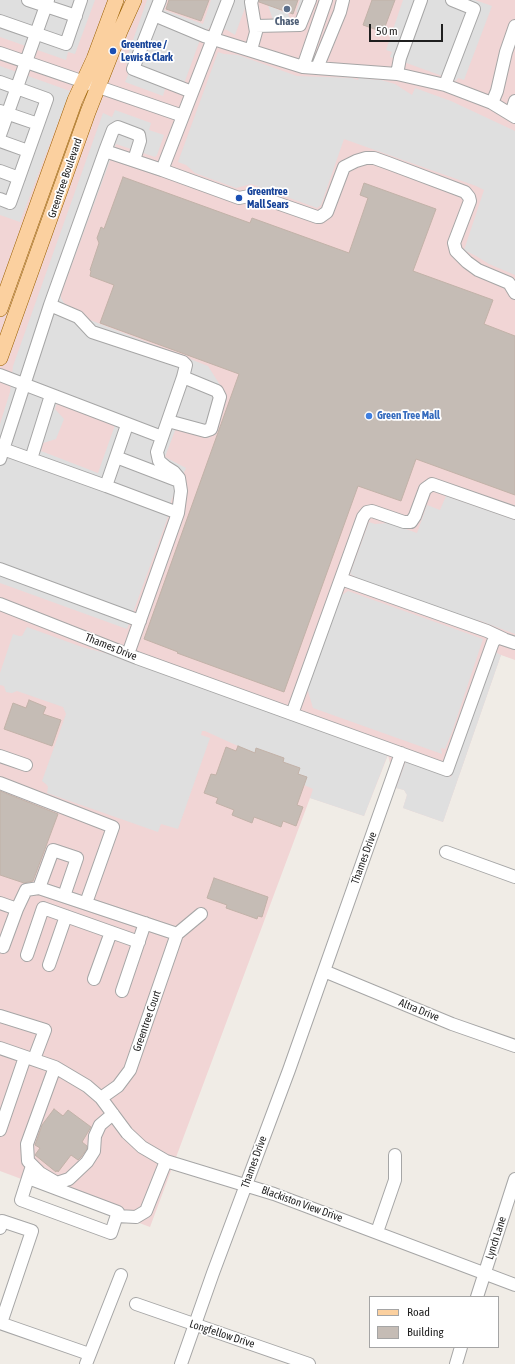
<!DOCTYPE html>
<style>
body{margin:0}
#map{position:relative;width:515px;height:1364px;overflow:hidden;background:#f0ece6;font-family:"Asap Condensed",sans-serif}
canvas{display:block}
.legend{position:absolute;left:369px;top:1296px;width:130px;height:52px;box-sizing:border-box;background:#fff;border:1px solid #a5a5a5;margin:0;padding:5px 7px;list-style:none;font-size:12px;color:#1f1f1f}
.legend li{display:flex;align-items:center;gap:8px;height:20px}
.legend b{width:20px;border:1px solid #a5a5a5}
.scale{position:absolute;left:369px;top:24px;width:74px;height:18px;box-sizing:border-box;border:2px solid #1f1f1f;border-top:0;padding-left:5px;font-size:12px;line-height:14px;white-space:nowrap;color:#1f1f1f;-webkit-text-stroke:3px #fff;paint-order:stroke}
</style>
<div id="map">
<canvas width="515" height="1364"></canvas>
<ul class="legend">
<li><b style="height:5px;background:#fbd09f"></b>Road</li>
<li><b style="height:11px;background:#c5bcb5"></b>Building</li>
</ul>
<div class="scale">50 m</div>
</div>
<script>
const ctx = document.querySelector('canvas').getContext('2d');
ctx.lineJoin = 'round';
function fillPath(path, color) {
  ctx.fillStyle = color;
  ctx.fill(path, 'evenodd');
}
function poly(rows) {
  const path = new Path2D();
  for (const r of rows) {
    path.moveTo(r[0], r[1]);
    for (let i = 2; i < r.length; i += 2) path.lineTo(r[i], r[i + 1]);
  }
  return path;
}
function trace(path, color, width, dash) {
  ctx.strokeStyle = color;
  ctx.lineWidth = width;
  ctx.lineCap = dash ? 'butt' : 'round';
  ctx.setLineDash(dash || []);
  ctx.stroke(path);
}
function drawText(font, color, halo, rows, align = 'center') {
  ctx.font = font + ' "Asap Condensed",sans-serif';
  ctx.lineWidth = 3.5;
  ctx.setLineDash([]);
  ctx.textBaseline = 'middle';
  ctx.strokeStyle = halo;
  ctx.fillStyle = color;
  for (const [text, x, y, turn = 0] of rows) {
    ctx.save();
    ctx.translate(x, y);
    ctx.rotate((+turn || 0) * Math.PI / 180);
    ctx.textAlign = isNaN(turn) ? turn : align;
    if (halo) ctx.strokeText(text, 0, 0);
    ctx.fillText(text, 0, 0);
    ctx.restore();
  }
}
fillPath(poly([
 [0,0,515,0,515,660,501,655,443,822,403,808,407,795,404,790,396,788,388,755,364,816,310,798,150,1227,0,1171]
]), '#f1d5d5');
fillPath(poly([
 [0,0,95,0,75,54,68,52,66,60,0,37],
 [147,0,167,0,164,10,203,24,211,0,248,0,235,35,227,30,211,26,201,37,185,81,179,93,167,88,165,89,163,96,125,82,128,75,126,60],
 [300,0,316,0,307,26,299,31,276,29,268,5,288,14,291,21,298,19,300,12,296,12],
 [403,0,475,0,492,6,464,80,458,78,456,81,390,57,392,52,386,50],
 [218,52,224,54,238,55,297,76,352,78,358,80,359,77,367,79,381,80,395,84,412,95,415,88,451,101,515,131,515,275,489,264,476,256,464,250,484,190,476,186,344,139,321,205,317,208,251,184,236,188,195,173,186,165,178,162],
 [0,66,70,91,20,222,0,215],
 [115,110,151,123,149,130,164,135,157,155,155,157,116,144,61,294,61,298,64,303,90,320,208,366,225,393,226,396,209,438,179,427,176,428,165,457,186,468,171,501,169,514,127,629,0,583,0,424,10,392,13,366,103,113,112,117],
 [57,403,115,425,98,473,41,451,43,443,56,439,64,419,55,409],
 [446,496,515,520,515,634,478,620,477,623,367,583,350,574,369,522,375,524,389,523,417,533,427,505,440,510],
 [348,591,483,639,452,732,445,749,441,748,442,754,313,708,307,688,338,605,342,595],
 [27,627,82,647,109,654,388,754,364,816,310,798,313,789,304,785,307,777,298,774,300,768,283,762,284,758,256,748,255,753,238,746,205,731,202,731,201,735,210,738,178,829,161,824,158,832,47,793,48,787,47,785,42,781,66,714,63,707,17,691,12,693,6,692,4,686,0,685,0,673,13,634,19,636,22,636],
 [495,652,501,655,443,822,403,808,407,795,404,790,396,788,406,761,451,777]
]), '#dfdfdf');
const building = poly([
 [169,0,209,0,201,21,166,9,169,0],
 [259,0,298,0,293,14,259,2,259,0],
 [372,0,395,0,383,32,363,25,372,0],
 [123,177,250,223,252,218,349,253,368,198,360,195,364,183,436,209,413,271,493,300,484,324,515,336,515,495,416,459,401,501,358,486,284,692,177,653,178,652,144,639,239,374,100,323,114,285,90,276,91,271,90,270,99,243,97,238,101,227,104,229,123,177],
 [29,700,46,707,43,714,61,720,52,746,4,729,13,703,26,708,29,700],
 [238,746,255,753,256,748,284,758,283,762,300,768,298,774,307,777,297,805,303,807,296,826,283,821,281,827,254,817,252,823,232,815,234,810,216,803,218,798,204,793,211,774,216,775,226,747,236,751,238,746],
 [0,791,58,814,33,881,24,883,0,875,0,791],
 [214,878,268,897,262,917,258,916,257,919,246,915,226,908,227,905,207,898,214,878],
 [54,1109,63,1116,68,1110,91,1127,82,1142,87,1146,87,1149,81,1157,78,1160,71,1155,58,1172,57,1170,56,1172,35,1155,40,1148,35,1145,42,1125,54,1109]
]);
fillPath(building, '#c5bcb5');
trace(building, '#c2b2a8', 1);
const minor = poly([
 [28,0,76,16],
 [160,0,133,69,192,92],
 [228,0,162,170,239,198,254,195,317,217,320,217,327,212,344,167,356,161,366,158,374,158,388,163,465,192,469,197,470,201,454,243,456,251,467,262,478,270,509,283,515,293],
 [154,15,204,36,303,67,397,74,445,85,492,103,515,117],
 [0,21,66,44,81,0],
 [255,26,300,25,310,0],
 [251,50,256,32,251,2,252,0],
 [0,53,183,116],
 [303,67,326,0],
 [317,68,340,12,343,0],
 [397,74,400,58,421,0],
 [0,82,47,99,10,203,0,199],
 [445,85,474,9,452,0],
 [492,103,497,91,506,52,515,26],
 [0,111,38,124],
 [511,114,515,101],
 [0,135,48,0],
 [0,141,28,151],
 [105,151,113,130,118,127,139,135,140,141,134,160],
 [0,171,19,178],
 [0,375,162,437],
 [168,421,205,431,211,429,220,397,217,391,183,377],
 [3,449,106,486,127,425],
 [116,457,176,480],
 [0,459,50,305],
 [31,459,51,395],
 [106,486,178,513],
 [0,569,140,621],
 [341,579,487,631,504,639],
 [0,604,137,658,447,770,493,642,496,639,500,638,515,643],
 [128,654,178,513,181,491,179,478,174,472,166,467,159,461,157,452,183,377,186,365,183,362,92,332,78,317,50,305,105,151,162,170],
 [292,714,363,517,367,512,372,511,404,522,411,522,415,516,425,489,432,484,515,513],
 [0,756,26,765],
 [0,783,113,827,86,903],
 [446,852,515,877],
 [39,888,53,850,77,858,64,896],
 [0,903,17,909,26,890,39,888,177,934],
 [177,934,201,914],
 [3,947,17,909],
 [27,955,43,908,139,942],
 [49,965,66,916],
 [324,971,452,1024,515,1046],
 [94,979,111,932],
 [122,991,145,923],
 [0,1016,45,1030,34,1059],
 [0,1048,55,1067,87,1086,101,1098,127,1133,142,1147,166,1161,274,1194,515,1285],
 [55,1067,27,1144,28,1161,40,1173,57,1183,69,1179,87,1162,94,1151,95,1136,100,1125,113,1114],
 [101,1098,118,1086,130,1070,177,934],
 [0,1130,25,1057],
 [28,1178,118,1212,111,1233,21,1200,28,1178,32,1166],
 [117,1216,136,1217,146,1211,166,1161],
 [0,1228,2,1221,32,1231,1,1323],
 [377,1232,395,1180,395,1155],
 [477,1297,515,1179],
 [136,1304,309,1364],
 [0,1323,89,1354],
 [86,1364,121,1275],
 [181,1364,213,1273,289,1070,401,753],
 [456,1364,461,1347]
]);
const major = poly([
 [0,309,75,100,94,59,116,0],
 [0,358,88,112,120,31,134,0]
]);
trace(minor, '#a6a6a6', 14);
trace(major, '#9a6101', 16);
trace(minor, '#fff', 12);
trace(major, '#fbd09f', 15);
for (const [x, y, r, color] of [
 [287,9,4,"#5c6f8a"],
 [113,51,4,"#1a4fb4"],
 [239,198,4,"#1a4fb4"],
 [369,416,4,"#3f7fe0"]
]) {
  const dot = new Path2D();
  dot.arc(x, y, r, 0, 2 * Math.PI);
  ctx.fillStyle = color;
  ctx.fill(dot);
  trace(dot, '#fff', 1.5);
}
drawText('bold 11px', '#4e5e75', '#fff', [
 ["Chase",287,22]
]);
drawText('bold 11px', '#164399', '#fff', [
 ["Greentree /",121,45],
 ["Lewis & Clark",121,58],
 ["Greentree",247,192],
 ["Mall Sears",247,205]
], 'left');
drawText('11px', '#1f1f1f', '#fff', [
 ["Greentree Boulevard",65,178,-71],
 ["Thames Drive",111,647,22],
 ["Thames Drive",364,858,-70],
 ["Altra Drive",419,1010,22],
 ["Greentree Court",147,1021,-71],
 ["Thames Drive",254,1162,-70],
 ["Blackiston View Drive",302,1204,20],
 ["Lynch Lane",496,1238,-72],
 ["Longfellow Drive",222,1334,18]
]);
drawText('bold 11px', '#366cbe', '#fff', [
 ["Green Tree Mall",377,416]
], 'left');
</script>
